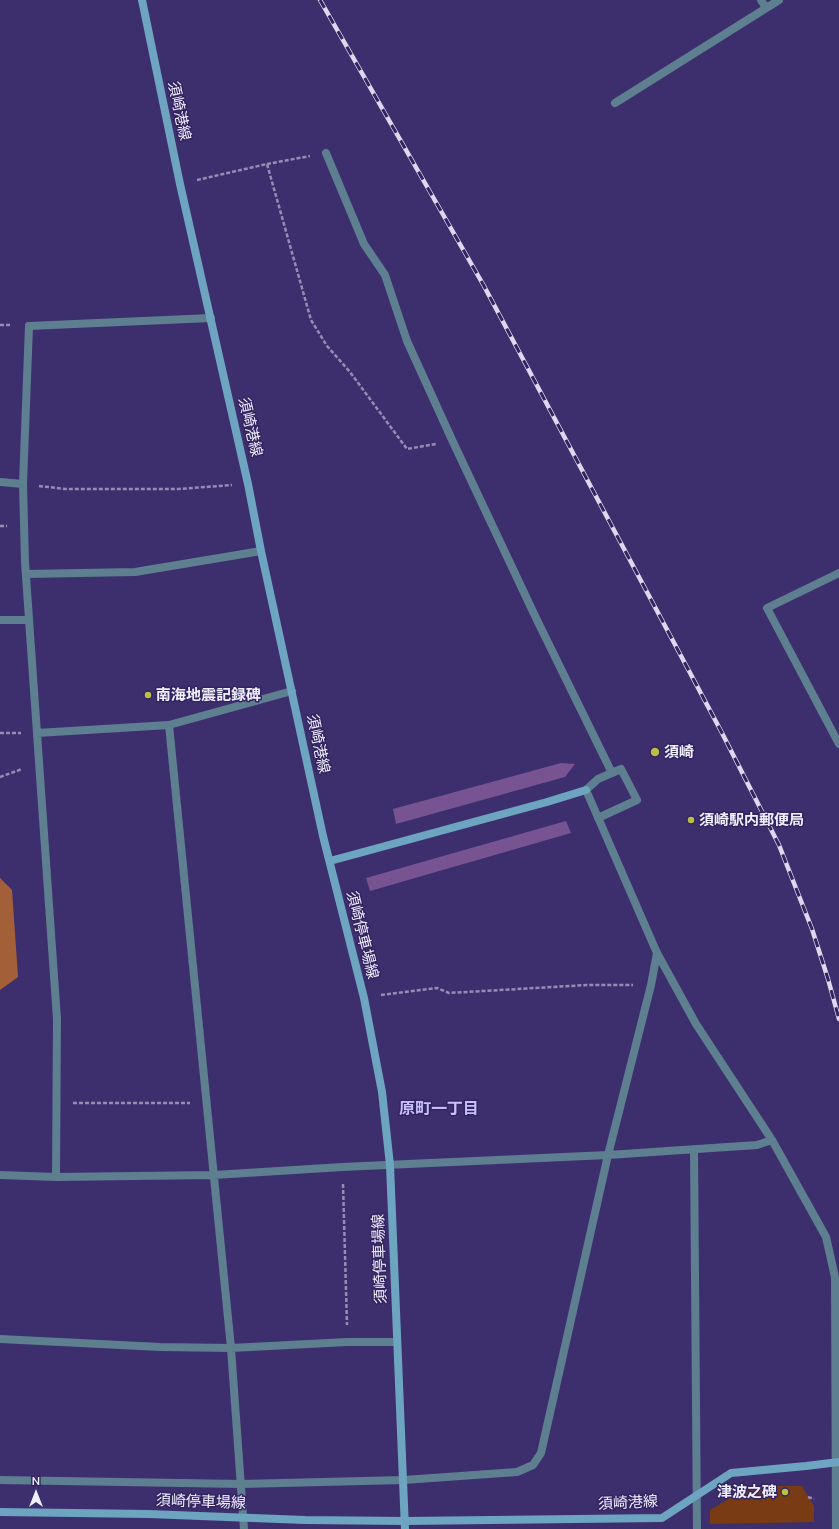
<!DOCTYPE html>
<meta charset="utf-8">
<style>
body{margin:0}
#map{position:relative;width:839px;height:1529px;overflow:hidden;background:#3d2f6d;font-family:Mulish,sans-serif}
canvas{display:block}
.north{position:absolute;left:16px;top:1473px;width:40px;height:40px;-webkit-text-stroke:3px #332461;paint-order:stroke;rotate:0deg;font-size:11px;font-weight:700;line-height:16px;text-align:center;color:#f0effe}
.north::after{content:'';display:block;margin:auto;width:14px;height:18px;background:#f0effe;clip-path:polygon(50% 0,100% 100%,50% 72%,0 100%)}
</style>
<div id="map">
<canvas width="839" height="1529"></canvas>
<div class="north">N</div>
</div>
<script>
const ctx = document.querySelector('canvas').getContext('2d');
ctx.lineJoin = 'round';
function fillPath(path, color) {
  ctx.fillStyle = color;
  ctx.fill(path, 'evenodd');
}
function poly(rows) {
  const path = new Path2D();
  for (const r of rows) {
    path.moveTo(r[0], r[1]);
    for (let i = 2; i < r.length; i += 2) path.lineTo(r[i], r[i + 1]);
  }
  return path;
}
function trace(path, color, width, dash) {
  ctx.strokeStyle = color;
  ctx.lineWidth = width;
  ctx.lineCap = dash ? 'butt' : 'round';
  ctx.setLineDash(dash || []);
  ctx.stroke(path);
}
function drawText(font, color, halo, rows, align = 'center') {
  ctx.font = font + ' Mulish,"Noto Sans JP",sans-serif';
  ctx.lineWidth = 3;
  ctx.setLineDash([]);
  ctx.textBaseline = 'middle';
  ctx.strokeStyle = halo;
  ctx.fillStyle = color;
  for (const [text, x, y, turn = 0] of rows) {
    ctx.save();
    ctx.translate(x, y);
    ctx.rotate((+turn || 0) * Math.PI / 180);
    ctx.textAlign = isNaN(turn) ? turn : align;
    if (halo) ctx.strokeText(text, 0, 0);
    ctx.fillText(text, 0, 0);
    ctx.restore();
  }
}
fillPath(poly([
 [750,1486,802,1486,814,1506,814,1522,710,1524,710,1510]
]), '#783b13');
fillPath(poly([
 [0,878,12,890,18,977,0,990]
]), '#a36038');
fillPath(poly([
 [561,763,575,764,565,777,396,824,393,809],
 [566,821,571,833,370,891,366,878]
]), '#775391');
trace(poly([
 [267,164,310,156],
 [197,180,267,164,311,320,327,346,350,372,407,449,436,444],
 [0,325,11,325],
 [39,486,66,489,179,489,232,485],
 [0,526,7,526],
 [0,733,21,733],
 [0,777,22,769],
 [381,995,437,988,449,993,587,985,633,985],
 [73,1103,190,1103],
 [343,1184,347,1325],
 [808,1497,814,1499]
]), '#958db4', 2.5, [4, 2]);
trace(poly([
 [761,0,766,8],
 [615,103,779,0],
 [326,153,364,244,385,275,407,341,453,442,536,618,612,773],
 [29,326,23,484,25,562,57,1019],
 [839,573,767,608,839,744],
 [26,574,135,572,261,551],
 [37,733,169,725,292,691]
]), '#5d7f90', 8);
trace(poly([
 [29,326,211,318],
 [0,482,23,484],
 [0,620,29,620],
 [169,725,231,1348,244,1529],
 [598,818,637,800,621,769,598,779,586,790,657,953,696,1024,772,1140,826,1237,835,1277,836,1529],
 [694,1149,697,1529],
 [0,1175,56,1177,214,1175,342,1167,608,1155,757,1145,772,1140],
 [56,1177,57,1019],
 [0,1339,160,1347,231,1348,347,1342,397,1342],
 [0,1480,241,1484,404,1480,517,1472,533,1465,541,1453,608,1155,651,985,657,953]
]), '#5d7f90', 8);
trace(poly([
 [142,0,180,184,248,484,261,551,323,836,364,998,382,1092,390,1165,405,1529],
 [330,861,547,802,586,790],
 [0,1512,148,1514,305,1520,405,1521,662,1518,731,1473,806,1466,839,1462]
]), '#6da4bf', 8);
const rail = poly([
 [320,0,484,286,721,731,779,845,812,929,828,979,839,1019]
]);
trace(rail, '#dcd9ee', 4.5);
trace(rail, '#332461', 3, [9]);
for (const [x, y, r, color] of [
 [148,695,4,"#bdbf43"],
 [655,752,5,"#bdbf43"],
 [691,820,4,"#bdbf43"],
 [785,1492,4,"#bdbf43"]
]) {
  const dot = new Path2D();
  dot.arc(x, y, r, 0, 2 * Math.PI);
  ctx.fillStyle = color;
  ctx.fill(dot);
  trace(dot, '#332461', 1.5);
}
drawText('15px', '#f0effe', '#332461', [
 ["須崎港線",179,111,78],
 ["須崎港線",250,427,77],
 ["須崎港線",318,744,78],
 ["須崎停車場線",362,935,76],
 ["須崎停車場線",380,1259,-92],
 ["須崎停車場線",201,1502,2],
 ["須崎港線",628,1503,-3]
]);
drawText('bold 15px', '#f0effe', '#332461', [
 ["南海地震記録碑",156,695],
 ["須崎",664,752],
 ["須崎駅内郵便局",699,820],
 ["津波之碑",777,1492,"right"]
], 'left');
drawText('bold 16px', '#c6bffa', '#332461', [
 ["原町一丁目",439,1109]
]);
</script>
